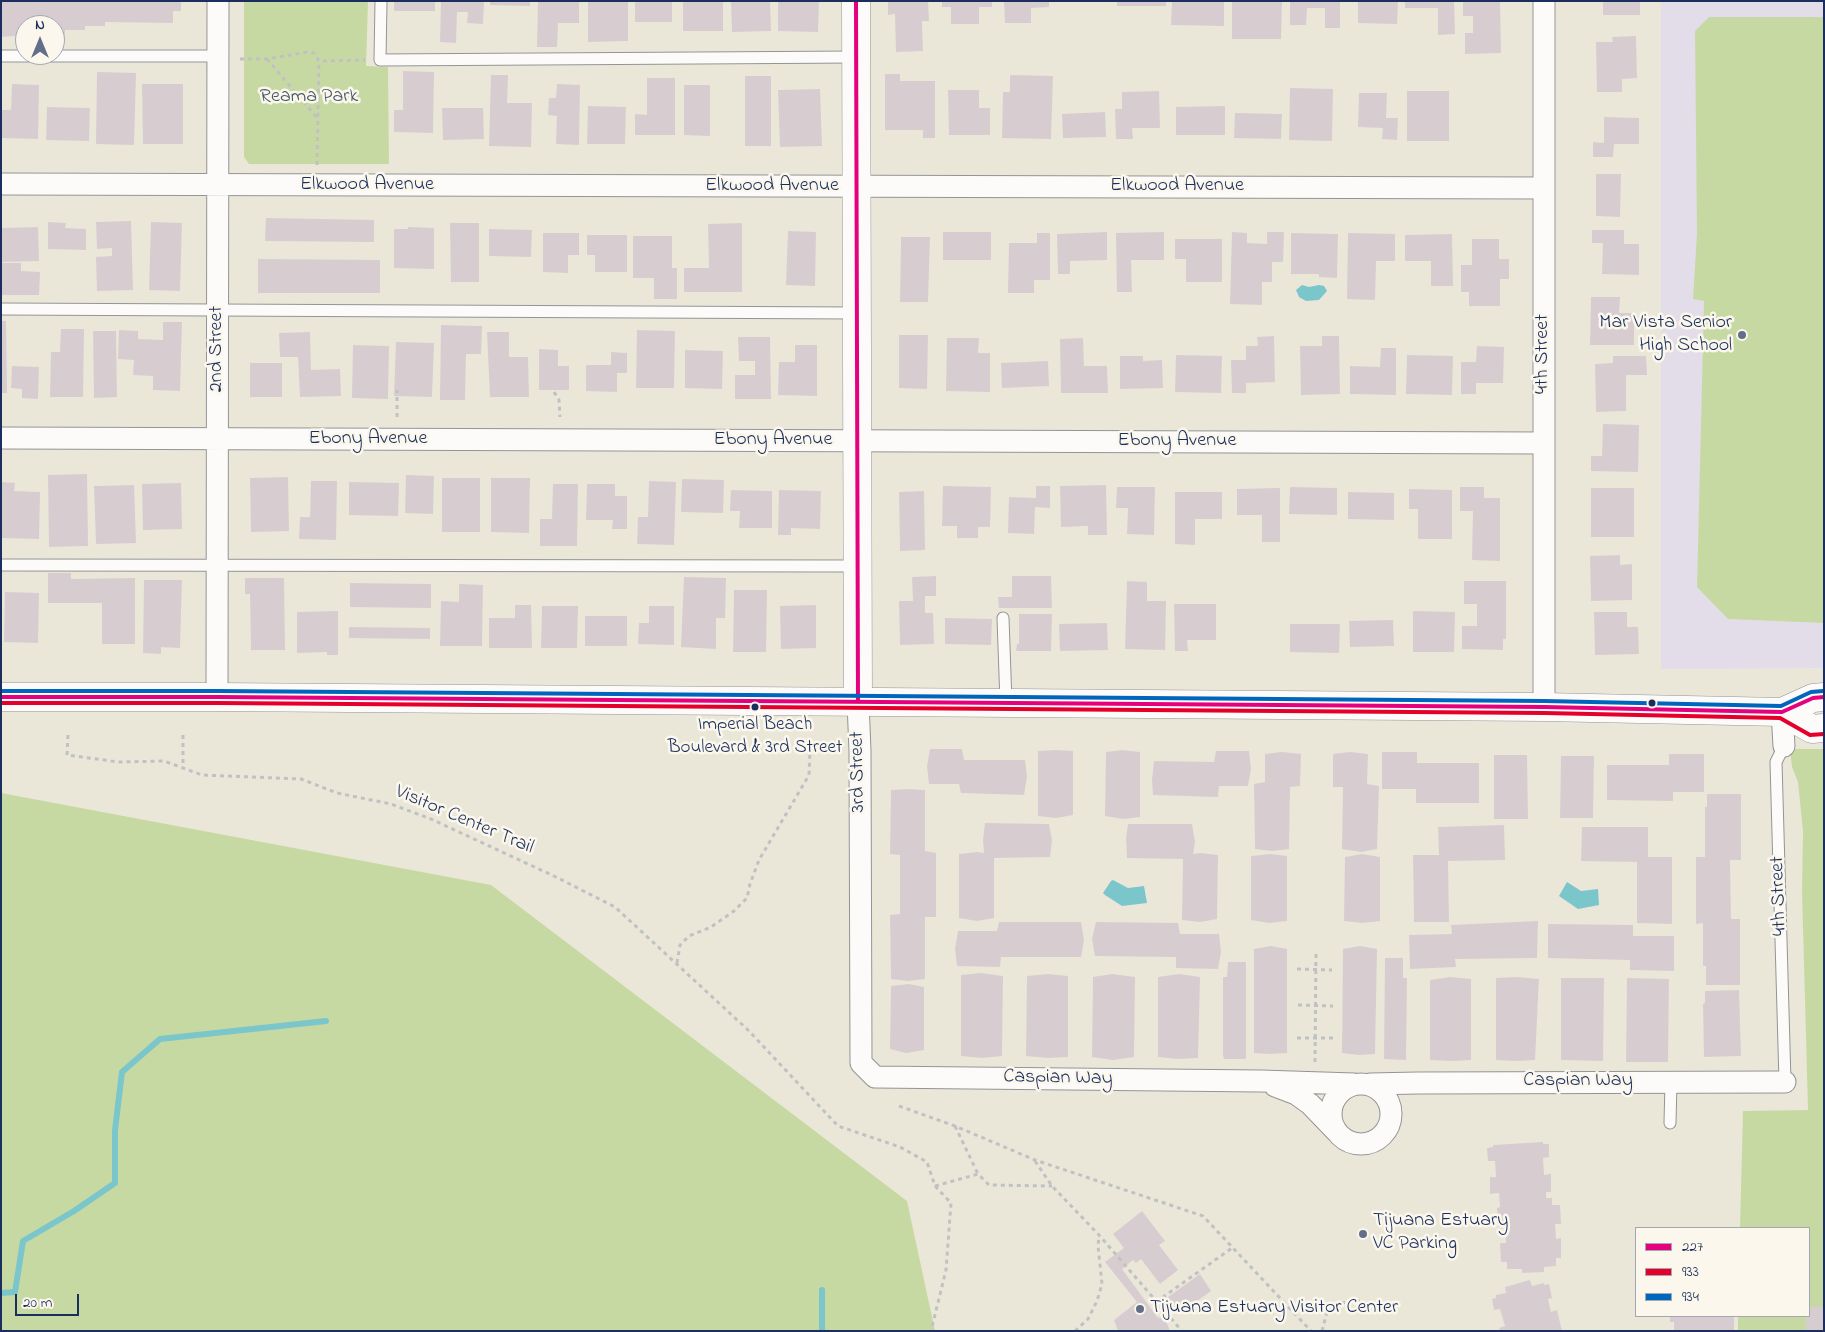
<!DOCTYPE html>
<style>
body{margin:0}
#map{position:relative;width:1825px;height:1332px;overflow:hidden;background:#eae7d9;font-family:"Indie Flower",sans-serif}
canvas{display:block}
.frame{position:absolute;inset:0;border:2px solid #1b2f5e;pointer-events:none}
.legend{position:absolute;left:1635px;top:1227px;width:175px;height:90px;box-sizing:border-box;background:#fbf7ec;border:1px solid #a1a7b3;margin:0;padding:6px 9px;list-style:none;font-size:15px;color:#1b2f5e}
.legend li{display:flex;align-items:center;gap:10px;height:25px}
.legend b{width:25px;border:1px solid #a1a7b3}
.north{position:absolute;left:15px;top:15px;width:50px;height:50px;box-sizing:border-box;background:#fbf7ec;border:1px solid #a1a7b3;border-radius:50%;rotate:0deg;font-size:14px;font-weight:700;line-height:20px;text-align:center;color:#1b2f5e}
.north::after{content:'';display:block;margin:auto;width:18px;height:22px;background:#636f89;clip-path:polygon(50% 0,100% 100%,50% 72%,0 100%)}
.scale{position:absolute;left:15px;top:1294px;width:64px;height:22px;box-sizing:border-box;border:2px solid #1b2f5e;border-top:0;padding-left:6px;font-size:15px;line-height:18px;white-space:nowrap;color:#1b2f5e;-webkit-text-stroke:4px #fbf7ec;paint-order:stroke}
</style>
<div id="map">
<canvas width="1825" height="1332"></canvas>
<div class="frame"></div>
<ul class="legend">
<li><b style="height:6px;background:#e5007d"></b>227</li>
<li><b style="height:6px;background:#e4002b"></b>933</li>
<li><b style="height:6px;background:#0065bd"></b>934</li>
</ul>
<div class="north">N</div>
<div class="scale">20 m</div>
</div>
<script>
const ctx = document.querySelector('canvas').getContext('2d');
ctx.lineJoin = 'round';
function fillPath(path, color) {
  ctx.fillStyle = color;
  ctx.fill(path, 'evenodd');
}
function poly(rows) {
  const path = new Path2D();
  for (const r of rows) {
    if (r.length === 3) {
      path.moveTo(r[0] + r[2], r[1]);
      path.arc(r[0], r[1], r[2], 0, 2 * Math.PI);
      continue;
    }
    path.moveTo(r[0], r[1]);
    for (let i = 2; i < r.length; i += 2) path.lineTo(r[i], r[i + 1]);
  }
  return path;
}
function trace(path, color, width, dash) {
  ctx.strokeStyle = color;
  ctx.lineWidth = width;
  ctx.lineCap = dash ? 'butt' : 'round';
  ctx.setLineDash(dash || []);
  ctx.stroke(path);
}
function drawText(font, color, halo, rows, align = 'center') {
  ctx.font = font + ' "Indie Flower",sans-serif';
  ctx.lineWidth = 5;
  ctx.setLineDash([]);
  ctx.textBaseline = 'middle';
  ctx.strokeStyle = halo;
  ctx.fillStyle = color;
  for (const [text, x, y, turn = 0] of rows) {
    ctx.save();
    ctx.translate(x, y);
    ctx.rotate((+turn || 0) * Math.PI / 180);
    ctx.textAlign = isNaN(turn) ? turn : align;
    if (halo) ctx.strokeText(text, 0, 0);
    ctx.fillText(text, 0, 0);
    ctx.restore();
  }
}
fillPath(poly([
 [1661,1,1824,1,1824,668,1661,669]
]), '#e3dde9');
fillPath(poly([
 [244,1,368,1,366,66,388,67,389,164,249,164,244,157],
 [1709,17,1824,17,1824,623,1728,619,1697,587,1704,301,1693,299,1697,234,1695,31],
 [1790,749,1824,749,1824,1331,1738,1331,1738,1316,1809,1316,1809,1228,1740,1228,1743,1111,1808,1110,1802,891,1803,832,1798,782,1792,767],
 [1,793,491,885,907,1201,935,1331,1,1331]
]), '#c7d9a3');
fillPath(poly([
 [1302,285,1309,287,1319,285,1324,286,1327,291,1319,300,1306,301,1299,297,1296,290],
 [1113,880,1128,888,1144,886,1147,903,1122,906,1105,895,1103,893,1111,881],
 [1567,882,1581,891,1598,889,1599,905,1578,909,1559,896]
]), '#7bc6cb');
trace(poly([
 [822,1290,822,1331],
 [1,1293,15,1292,23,1241,74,1211,115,1183,115,1130,122,1072,160,1039,326,1021]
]), '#7bc6cb', 6);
fillPath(poly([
 [1,1,181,1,181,11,173,11,173,23,105,22,105,26,85,26,85,30,65,30,65,35,55,35,55,25,25,25,25,35,1,37],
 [394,1,435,1,435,11,394,11],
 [441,1,484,1,483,24,467,23,468,12,457,12,456,43,440,42],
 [490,1,530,1,530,6,490,5],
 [538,1,579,1,579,23,558,23,557,47,537,47],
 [588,1,628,1,628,41,588,42],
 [635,1,672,1,672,22,635,22],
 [683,1,723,1,723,31,683,31],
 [731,1,770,1,771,31,732,32],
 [778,1,819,1,818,32,778,31],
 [888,1,928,1,929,21,922,21,923,51,896,52,895,14,888,15],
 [942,1,992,1,992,7,979,7,979,24,951,24,951,7,942,7],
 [1004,1,1049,1,1049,7,1031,8,1031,23,1005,23],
 [1117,1,1166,1,1166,6,1117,6],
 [1172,1,1224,1,1224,26,1171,25],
 [1232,1,1282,1,1281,39,1232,39],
 [1290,1,1340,1,1340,28,1325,28,1325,8,1307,8,1306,25,1290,25],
 [1358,1,1398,1,1397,24,1358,23],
 [1405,1,1454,1,1455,34,1438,35,1438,8,1405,8],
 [1463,1,1500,1,1501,53,1465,54,1465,33,1473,33,1473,16,1463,16],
 [1603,1,1640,1,1640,15,1603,15],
 [1636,36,1637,78,1622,79,1622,92,1597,92,1596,42,1613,42,1612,37],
 [403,71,434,72,433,133,394,132,394,110,403,110],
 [97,72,136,73,134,145,96,144],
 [885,74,900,74,900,81,935,81,935,138,923,138,923,130,885,130],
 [491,75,508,75,507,103,532,103,531,147,489,146],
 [1010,75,1053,76,1051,139,1002,138,1003,92,1010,92],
 [745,76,771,76,771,146,745,146],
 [647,78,675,78,675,135,635,135,635,114,647,115],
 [12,84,39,85,38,139,1,138,2,110,11,110],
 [142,84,183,84,183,144,143,144],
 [557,84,580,85,579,145,556,144,557,116,548,115,549,98,556,98],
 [684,85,710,85,710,136,684,135],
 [1290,88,1333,89,1332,141,1289,140],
 [820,89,822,146,780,147,778,90],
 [948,90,979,90,979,108,990,108,990,135,949,135],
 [1159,91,1160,128,1132,128,1133,139,1116,139,1115,109,1122,109,1122,92],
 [1407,91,1449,91,1449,141,1407,141],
 [1359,93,1387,93,1386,118,1398,118,1397,140,1382,139,1383,128,1358,127],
 [588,106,626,107,625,144,587,144],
 [1225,106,1225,135,1176,135,1176,107],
 [47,107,90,108,89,141,46,140],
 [442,108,483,108,484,139,443,140],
 [1105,112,1106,137,1063,138,1062,114],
 [1235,113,1282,114,1281,139,1234,138],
 [1604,117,1639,118,1639,144,1614,144,1613,157,1593,157,1593,142,1604,143],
 [1596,174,1621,174,1620,217,1596,216],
 [266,218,374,220,374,242,265,241],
 [131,221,133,290,97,291,96,257,112,256,112,248,97,249,96,222],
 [48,222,66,223,65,228,86,229,86,250,48,249],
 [151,222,182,223,180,291,149,290],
 [450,223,479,223,479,282,451,282],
 [742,223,742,292,684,292,684,268,709,268,708,224],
 [38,227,39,261,1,262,1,228],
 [408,227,434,228,434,269,394,268,394,229,408,229],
 [489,229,532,230,531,257,489,256],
 [1592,230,1624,230,1624,244,1639,244,1639,275,1602,274,1603,243,1592,243],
 [788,231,816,232,815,286,786,285],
 [943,232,991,232,991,260,943,260],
 [1107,232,1107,260,1070,261,1070,274,1058,274,1057,234],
 [1164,232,1164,260,1131,260,1132,292,1117,292,1116,233],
 [1232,232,1247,233,1247,243,1267,244,1267,232,1284,232,1283,262,1272,262,1272,282,1262,282,1262,305,1230,304],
 [543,233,579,233,579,255,568,255,568,273,543,272],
 [1037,233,1050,233,1050,280,1034,280,1034,293,1008,293,1009,243,1037,243],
 [1291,233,1338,234,1337,278,1319,277,1319,274,1291,274],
 [1348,233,1395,234,1395,261,1376,261,1375,300,1347,299],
 [1452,234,1453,286,1431,286,1431,261,1405,261,1405,235],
 [587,235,627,235,627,272,595,272,595,255,587,255],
 [633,236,672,236,672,268,677,268,677,299,654,299,654,278,633,278],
 [901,237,930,237,928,302,900,302],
 [1175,239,1222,239,1222,282,1186,282,1186,259,1175,259],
 [1472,239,1499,239,1499,259,1509,259,1509,279,1500,279,1500,306,1469,306,1469,292,1461,292,1461,265,1472,265],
 [258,259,380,260,380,293,258,293],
 [1,263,21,263,21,271,40,272,39,295,1,295],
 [1591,297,1620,297,1619,313,1634,313,1634,345,1590,345],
 [1,321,6,321,7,393,1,393],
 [163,322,182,322,180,391,153,390,153,376,133,375,134,360,118,359,119,330,138,331,138,339,163,340],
 [441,325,482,326,481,354,466,354,465,400,440,400],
 [61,329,84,329,83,397,50,397,51,352,60,352],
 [637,330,675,331,674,388,636,388],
 [93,331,116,331,117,397,94,398],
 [310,332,311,370,340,369,341,396,300,397,298,357,280,357,279,333],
 [487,332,509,332,509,357,528,357,529,397,490,397],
 [899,335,928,335,927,389,899,388],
 [1274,336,1275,382,1246,383,1246,393,1232,393,1231,360,1246,360,1246,346,1258,346,1257,337],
 [1322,336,1339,336,1340,394,1301,395,1300,346,1322,346],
 [738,337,770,337,771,399,735,399,735,375,755,375,755,361,739,361],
 [947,338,979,338,978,353,990,353,990,392,946,391],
 [1083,338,1084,366,1107,366,1108,393,1061,393,1060,339],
 [396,342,434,343,432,397,394,396],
 [353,345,389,346,388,399,352,398],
 [795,345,817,345,817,396,778,395,779,362,795,362],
 [1477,346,1504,347,1503,383,1476,383,1476,394,1461,394,1461,362,1476,362],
 [1381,348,1396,348,1396,395,1350,394,1350,366,1380,367],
 [539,349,558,350,558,366,569,366,569,390,539,390],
 [685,350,723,351,722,389,685,388],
 [611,352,627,353,627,373,617,373,617,392,586,391,586,365,611,365],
 [1176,355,1222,356,1221,393,1175,392],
 [1407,355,1453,356,1452,395,1406,394],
 [1120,356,1143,356,1143,361,1162,360,1163,388,1120,389],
 [1613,356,1646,356,1647,375,1626,375,1626,411,1596,412,1595,364,1613,363],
 [1048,361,1049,386,1002,388,1001,363],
 [250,363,282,363,282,397,250,397],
 [12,366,39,367,38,399,22,398,22,389,11,388],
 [1603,424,1639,425,1638,472,1591,471,1591,456,1602,456],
 [87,474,88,546,49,547,48,475],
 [406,475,434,476,433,514,405,513],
 [288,477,289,531,251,532,250,478],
 [442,478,480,478,480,532,442,532],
 [491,478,530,478,529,533,491,532],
 [682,479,724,480,723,513,681,512],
 [311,481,337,481,336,540,299,539,300,517,310,517],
 [649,481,676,482,674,545,637,544,638,517,648,517],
 [1,482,15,483,14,491,40,492,39,539,1,538],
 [349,482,399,483,398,516,349,515],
 [181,483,182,529,143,530,142,484],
 [553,484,578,484,577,546,540,546,540,519,552,519],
 [587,484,615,484,615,496,627,496,627,529,612,529,613,520,586,520],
 [134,485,136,543,96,544,94,486],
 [1106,485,1107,535,1088,535,1088,526,1061,527,1060,486],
 [943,486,991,487,990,527,978,527,978,538,957,538,957,526,942,526],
 [1036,486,1050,486,1050,508,1035,507,1034,534,1008,533,1009,497,1036,498],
 [1117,487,1155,487,1154,535,1127,534,1128,508,1116,508],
 [1290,487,1337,488,1337,515,1289,514],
 [1460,487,1484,487,1484,498,1500,498,1500,561,1472,560,1473,511,1460,511],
 [1280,488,1280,542,1262,542,1262,515,1237,515,1237,489],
 [1591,488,1634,488,1634,537,1591,537],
 [1409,489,1452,490,1452,539,1418,539,1418,509,1409,509],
 [731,490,772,491,772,528,739,528,740,511,730,511],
 [779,490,821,491,820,529,791,528,791,535,778,535],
 [924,491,925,550,900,551,899,492],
 [1175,492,1222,492,1222,519,1195,519,1195,545,1175,544],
 [1348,492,1394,493,1394,520,1348,519],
 [1620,555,1620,565,1632,564,1632,600,1591,601,1590,556],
 [48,573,71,573,71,579,135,578,135,644,102,644,102,603,48,603],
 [936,576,936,596,925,596,925,613,933,613,934,644,900,645,899,601,913,601,912,577],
 [1012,576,1051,576,1052,608,999,608,998,597,1012,597],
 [684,577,726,578,725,618,716,618,716,649,681,647],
 [245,578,284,578,285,650,251,650,250,594,245,594],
 [144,580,182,580,180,648,161,647,161,654,143,653],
 [1127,581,1147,582,1147,601,1166,601,1165,650,1125,649],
 [1464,581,1506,581,1506,639,1503,639,1503,650,1462,649,1462,626,1477,626,1477,604,1464,604],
 [350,583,431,584,431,608,350,607],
 [459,584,483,585,482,646,440,646,441,601,459,602],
 [734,590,767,590,766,652,733,652],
 [5,592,39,593,38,643,4,642],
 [1174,604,1216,604,1216,640,1187,640,1188,651,1175,651],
 [515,605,531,605,532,648,489,648,489,618,515,618],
 [816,605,816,648,781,649,780,606],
 [542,606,578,606,577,648,541,648],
 [649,606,674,606,674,645,638,644,639,623,649,623],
 [338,611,338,655,327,655,327,652,297,653,297,612],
 [1413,611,1455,612,1454,652,1413,652],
 [1594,612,1627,612,1627,627,1638,627,1639,654,1595,655],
 [1019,614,1052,614,1051,651,1016,651,1017,644,1019,644],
 [585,616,627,616,627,646,585,646],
 [945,618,992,619,991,645,945,644],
 [1393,620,1394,646,1350,647,1349,621],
 [1107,623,1108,650,1060,651,1059,624],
 [1290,624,1340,624,1339,653,1290,652],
 [349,627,430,628,430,639,349,638],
 [930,749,962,749,964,760,1025,760,1027,776,1024,795,961,793,959,784,929,784,927,766],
 [1056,750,1073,751,1073,815,1056,818,1038,816,1038,751],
 [1122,750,1140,752,1140,817,1123,819,1105,816,1106,752],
 [1216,751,1249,751,1251,769,1248,786,1219,786,1218,797,1153,795,1152,780,1154,761,1214,762],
 [1282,752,1301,754,1300,786,1290,787,1289,849,1272,851,1255,849,1254,784,1265,782,1265,754],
 [1350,752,1368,754,1367,784,1379,786,1377,849,1361,852,1342,849,1343,787,1333,787,1333,754],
 [1382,752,1417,752,1417,763,1479,763,1479,803,1416,803,1416,789,1382,789],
 [1669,754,1704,754,1704,792,1673,792,1673,801,1607,800,1607,765,1669,765],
 [1494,755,1527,755,1528,819,1494,819],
 [1561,756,1594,756,1593,818,1560,818],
 [909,789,925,790,925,851,936,853,936,917,925,917,925,979,908,981,891,979,890,915,900,914,900,855,890,854,891,790],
 [1707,794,1741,794,1741,860,1730,860,1731,919,1740,919,1740,985,1706,985,1706,966,1703,966,1703,923,1696,924,1696,857,1705,857,1705,807,1707,807],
 [985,823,1049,824,1052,840,1050,857,994,858,994,918,977,921,959,918,959,854,977,852,984,853,983,840],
 [1128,824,1192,824,1195,842,1193,854,1201,853,1218,855,1217,919,1200,922,1182,920,1183,859,1127,858,1126,838],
 [1504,825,1505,860,1448,861,1449,922,1414,922,1413,855,1439,855,1438,827],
 [1582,827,1648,827,1648,857,1672,857,1672,924,1637,923,1637,862,1581,861],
 [1270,854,1287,856,1287,921,1269,923,1251,920,1251,856],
 [1362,854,1380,857,1380,921,1362,923,1344,921,1345,857],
 [1538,921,1537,958,1455,959,1456,967,1410,969,1409,935,1452,934,1451,925],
 [999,922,1081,922,1084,940,1081,957,1001,957,1000,967,957,966,955,949,958,931,997,931],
 [1096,922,1178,923,1180,934,1219,934,1221,952,1218,969,1176,968,1176,957,1095,956,1092,939],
 [1548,924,1633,925,1633,936,1674,936,1674,971,1630,970,1630,960,1548,958],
 [1271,946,1287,949,1287,1053,1270,1054,1254,1053,1254,949],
 [1360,946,1377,949,1375,1054,1359,1055,1342,1053,1343,949],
 [1385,958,1403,958,1403,978,1407,978,1406,1060,1384,1059],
 [1228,962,1246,962,1246,1059,1224,1059,1223,1055,1223,977,1227,977],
 [981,973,1003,976,1002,1056,982,1058,961,1056,961,975],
 [1048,974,1068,976,1068,1057,1048,1058,1026,1056,1027,976],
 [1112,974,1135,977,1134,1057,1113,1060,1092,1057,1093,977],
 [1179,974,1200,977,1198,1058,1178,1059,1158,1057,1158,977],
 [1450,977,1471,979,1471,1060,1451,1061,1430,1060,1430,980],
 [1517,977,1539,979,1535,1060,1515,1061,1496,1060,1496,978],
 [1561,978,1604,978,1603,1061,1561,1060],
 [1627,978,1669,979,1668,1062,1626,1062],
 [909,984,924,987,924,1050,906,1053,890,1049,891,986],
 [1739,990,1741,1056,1704,1057,1703,1004,1705,1003,1705,991],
 [1543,1142,1543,1144,1549,1144,1549,1157,1543,1158,1544,1175,1551,1174,1551,1192,1546,1192,1546,1198,1552,1198,1552,1205,1560,1205,1561,1224,1555,1224,1556,1239,1561,1238,1561,1258,1556,1258,1556,1266,1544,1267,1544,1272,1522,1273,1522,1269,1507,1269,1507,1262,1501,1262,1500,1243,1506,1243,1505,1226,1498,1227,1497,1208,1500,1207,1499,1193,1490,1194,1490,1177,1496,1177,1495,1161,1488,1161,1487,1148,1493,1147,1493,1145],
 [1142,1211,1165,1241,1159,1245,1178,1270,1160,1284,1141,1259,1136,1263,1133,1260,1122,1269,1158,1318,1164,1316,1170,1331,1118,1331,1114,1320,1137,1302,1105,1262,1124,1248,1113,1234],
 [1200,1274,1211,1291,1179,1314,1168,1297],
 [1530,1280,1532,1286,1544,1283,1544,1285,1549,1284,1552,1298,1548,1299,1551,1312,1557,1310,1562,1331,1500,1331,1499,1328,1505,1326,1500,1309,1494,1310,1492,1299,1496,1298,1496,1295,1506,1293,1505,1287],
 [1809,1307,1824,1307,1824,1331,1806,1331,1806,1316,1809,1316],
 [1670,1316,1734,1316,1734,1331,1674,1331,1674,1322,1670,1322]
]), '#d7cdd0');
const lane = poly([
 [381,1,380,60,856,57],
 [1,56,218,56],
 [1,309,857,313],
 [1,565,857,566],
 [1003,618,1006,703],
 [1784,746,1776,762,1785,1082],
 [1670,1123,1671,1082]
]);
const street = poly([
 [1544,1,1544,707],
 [1,184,1544,188],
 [1,438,1544,443],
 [217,697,218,1],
 [858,702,860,751,861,1063,875,1077,1261,1081,1354,1084],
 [1782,712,1784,746],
 [1370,1084,1418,1083,1785,1082],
 [1361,1114,30],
 [1275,1086,1296,1094,1310,1104,1336,1131]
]);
const secondary = poly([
 [856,1,858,702]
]);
const primary = poly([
 [1,697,217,697,1544,707,1782,712,1813,698,1824,697],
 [1782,712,1812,729,1824,728]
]);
trace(lane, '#939595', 13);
trace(street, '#939595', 23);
trace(secondary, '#939595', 29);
trace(primary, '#939595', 29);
trace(poly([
 [240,59,267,59,307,52,314,53,319,61,365,60],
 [267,59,318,119],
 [317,165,319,61],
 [554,392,559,400,560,417],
 [397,417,397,390],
 [68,735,67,755,119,762,164,761,202,775,301,779,337,793,391,804,431,819,556,877,615,907,748,1030,838,1126,900,1147,927,1162,935,1186,951,1203,946,1270,931,1331],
 [183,735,183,769],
 [677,963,680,945,689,936,711,927,734,911,747,898,750,884,759,860,809,775,810,749],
 [1297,969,1332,970],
 [1298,1005,1333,1006],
 [1297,1038,1334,1038],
 [1315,1062,1316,951],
 [899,1106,955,1126,1035,1160,1203,1216,1311,1331],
 [955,1126,978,1174],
 [1035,1161,1052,1186,1099,1235,1182,1331],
 [935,1186,978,1174,989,1185,1052,1186],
 [1156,1302,1232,1248],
 [1075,1331,1088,1319,1097,1301,1102,1284,1098,1246,1099,1235],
 [1322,1331,1329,1304,1360,1301]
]), '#c0c1c3', 3, [4, 4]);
trace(lane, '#fcfbf9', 11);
trace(street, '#fcfbf9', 21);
trace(secondary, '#fcfbf9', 28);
trace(primary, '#fcfbf9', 28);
trace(poly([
 [856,1,858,702],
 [1,697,217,697,1544,707,1782,712,1813,698,1824,697]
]), '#e5007d', 4);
trace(poly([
 [1,703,217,703,1544,713,1780,718,1810,735,1824,734]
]), '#e4002b', 4);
trace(poly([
 [1,691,217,691,1544,701,1781,706,1811,692,1823,691]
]), '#0065bd', 4);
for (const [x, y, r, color] of [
 [1742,335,5,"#636f89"],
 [1652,703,4.5,"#1b2f5e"],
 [755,707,4.5,"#1b2f5e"],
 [1363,1234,5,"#636f89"],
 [1140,1309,5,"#636f89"]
]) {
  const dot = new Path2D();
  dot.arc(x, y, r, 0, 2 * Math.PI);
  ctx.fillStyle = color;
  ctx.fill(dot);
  trace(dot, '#fbf7ec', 2);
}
drawText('19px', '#1b2f5e', '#fbf7ec', [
 ["Imperial Beach",755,726],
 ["Boulevard & 3rd Street",755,749]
]);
drawText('20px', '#3f5664', '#fbf7ec', [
 ["Reama Park",309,98]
]);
drawText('20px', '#1b2f5e', '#fbf7ec', [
 ["Elkwood Avenue",367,186],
 ["Elkwood Avenue",772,187],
 ["Elkwood Avenue",1177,187],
 ["2nd Street",218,349,-90],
 ["4th Street",1544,354,-90],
 ["Ebony Avenue",368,440],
 ["Ebony Avenue",773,441],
 ["Ebony Avenue",1177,442],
 ["3rd Street",859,772,-91],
 ["Visitor Center Trail",464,821,23],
 ["4th Street",1780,896,-92],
 ["Caspian Way",1058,1079,1],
 ["Caspian Way",1578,1082]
]);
drawText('20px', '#1b2f5e', '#fbf7ec', [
 ["Mar Vista Senior",1732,324,"right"],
 ["High School",1732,347,"right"],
 ["Tijuana Estuary",1373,1222],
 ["VC Parking",1373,1245],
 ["Tijuana Estuary Visitor Center",1150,1309]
], 'left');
</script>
